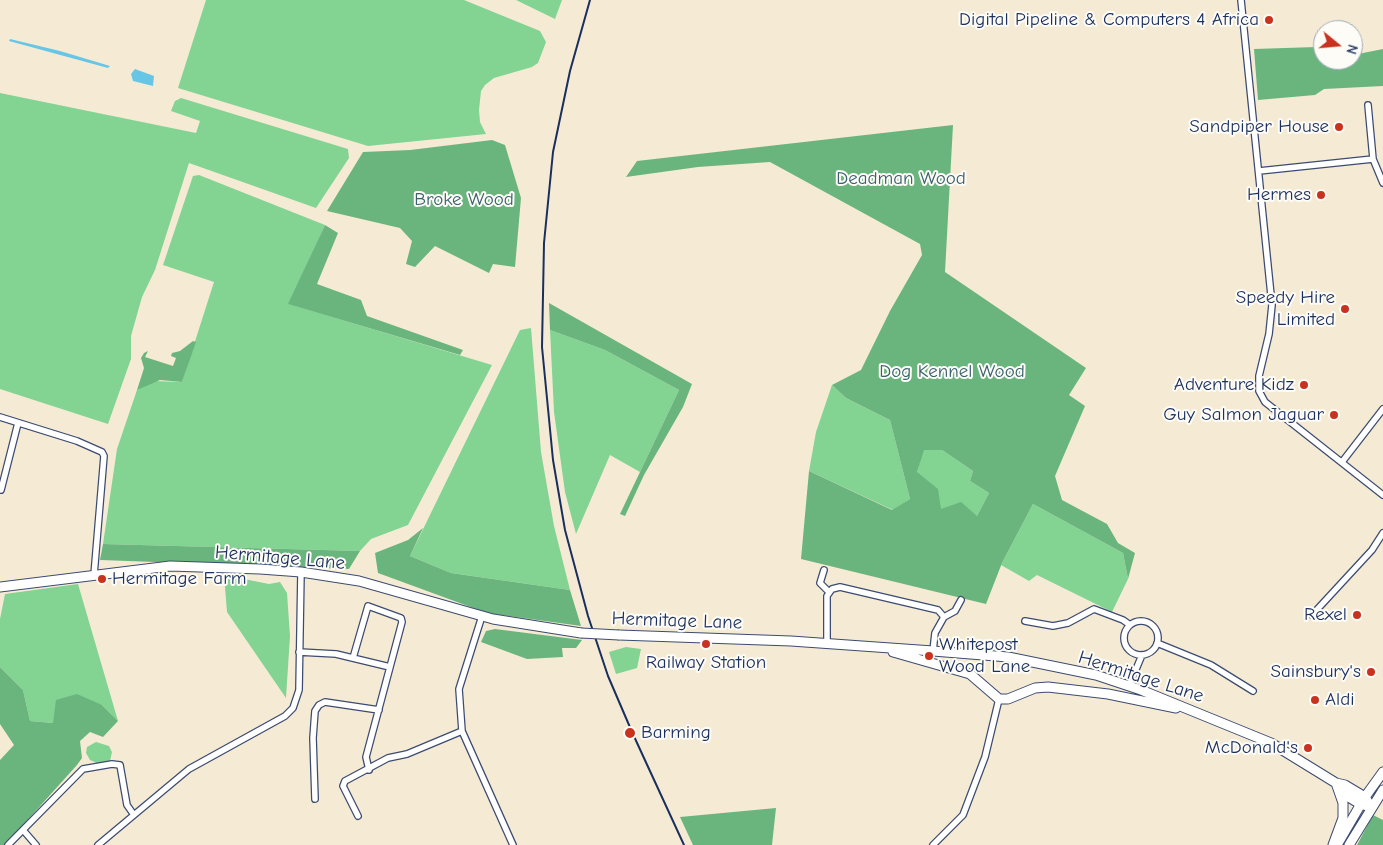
<!DOCTYPE html>
<style>
body{margin:0}
#map{position:relative;width:1383px;height:845px;overflow:hidden;background:#f5ebd5;font-family:"Comic Neue",sans-serif}
canvas{display:block}
.north{position:absolute;left:1313px;top:20px;width:50px;height:50px;box-sizing:border-box;background:#fdfcf7;border:1px solid #a3aaba;border-radius:50%;rotate:107deg;font-size:14px;font-weight:700;line-height:20px;text-align:center;color:#1b2f5e}
.north::after{content:'';display:block;margin:auto;width:18px;height:22px;background:#c8321e;clip-path:polygon(50% 0,100% 100%,50% 72%,0 100%)}
</style>
<div id="map">
<canvas width="1383" height="845"></canvas>
<div class="north">N</div>
</div>
<script>
const ctx = document.querySelector('canvas').getContext('2d');
ctx.lineJoin = 'round';
function fillPath(path, color) {
  ctx.fillStyle = color;
  ctx.fill(path, 'evenodd');
}
function poly(rows) {
  const path = new Path2D();
  for (const r of rows) {
    if (r.length === 3) {
      path.moveTo(r[0] + r[2], r[1]);
      path.arc(r[0], r[1], r[2], 0, 2 * Math.PI);
      continue;
    }
    path.moveTo(r[0], r[1]);
    for (let i = 2; i < r.length; i += 2) path.lineTo(r[i], r[i + 1]);
  }
  return path;
}
function trace(path, color, width, dash) {
  ctx.strokeStyle = color;
  ctx.lineWidth = width;
  ctx.lineCap = dash ? 'butt' : 'round';
  ctx.setLineDash(dash || []);
  ctx.stroke(path);
}
function drawText(font, color, halo, rows, align = 'center') {
  ctx.font = font + ' "Comic Neue",sans-serif';
  ctx.lineWidth = 4;
  ctx.setLineDash([]);
  ctx.textBaseline = 'middle';
  ctx.strokeStyle = halo;
  ctx.fillStyle = color;
  for (const [text, x, y, turn = 0] of rows) {
    ctx.save();
    ctx.translate(x, y);
    ctx.rotate((+turn || 0) * Math.PI / 180);
    ctx.textAlign = isNaN(turn) ? turn : align;
    if (halo) ctx.strokeText(text, 0, 0);
    ctx.fillText(text, 0, 0);
    ctx.restore();
  }
}
fillPath(poly([
 [206,0,464,0,540,31,546,42,538,63,532,67,494,78,485,85,481,91,479,110,480,122,486,134,368,146,178,88],
 [516,0,562,0,555,19],
 [0,93,196,133,200,121,171,111,175,101,181,98,348,149,349,158,316,208,189,163,155,270,142,297,131,336,131,359,108,424,0,389],
 [199,175,325,225,289,304,492,365,408,525,371,539,360,551,103,544,117,449,137,390,153,381,182,382,214,282,163,265,193,176],
 [531,328,541,452,554,526,570,590,451,573,410,556,520,330],
 [550,330,605,350,679,390,640,472,610,455,576,534,565,492,554,412],
 [832,385,846,398,890,420,910,499,893,510,809,471,816,432],
 [923,450,942,450,973,471,970,481,989,493,977,516,941,510,917,472],
 [1033,504,1123,553,1128,579,1112,612,1037,575,1029,581,1001,565],
 [224,575,269,584,280,582,287,593,290,636,286,698,227,612],
 [78,584,118,721,102,705,53,723,30,721,23,690,0,667,0,619,5,594],
 [626,647,641,649,637,668,616,674,609,652],
 [96,742,109,746,112,752,110,761,99,764,90,760,86,753,87,747]
]), '#83d393');
fillPath(poly([
 [1316,47,1323,49,1323,60,1353,60,1353,55,1383,49,1383,86,1324,89,1315,95,1258,100,1254,49],
 [953,125,945,272,1086,368,1069,395,1085,406,1055,476,1062,500,1107,524,1118,543,1135,553,1128,579,1123,553,1033,504,1002,563,986,604,801,559,809,471,892,510,910,499,890,420,846,398,832,385,861,370,890,311,922,255,920,244,770,162,698,167,626,177,637,161],
 [924,450,942,450,973,471,970,481,989,493,977,516,961,502,941,509,938,489,917,472],
 [492,140,505,145,521,198,515,267,493,264,489,273,435,246,415,267,406,264,412,241,400,228,327,211,363,152,410,150],
 [325,225,338,233,317,284,361,300,367,316,463,350,460,355,288,304],
 [549,303,692,384,683,407,644,475,625,516,620,514,679,390,605,350,550,330],
 [193,341,196,342,182,382,160,380,137,390,144,368,141,358,144,353,148,351,145,357,173,366,176,358,171,356,172,353,180,351],
 [423,528,410,556,451,573,570,590,581,626,487,613,378,573,375,553,408,540],
 [103,544,360,551,349,569,100,560],
 [495,629,582,640,576,648,562,648,563,657,527,659,481,642,486,631],
 [0,667,23,690,30,721,53,723,56,700,77,694,102,705,118,721,103,737,90,732,80,741,82,758,77,765,5,845,0,845,0,760,14,745,0,724],
 [776,808,772,845,693,845,680,817],
 [1373,815,1383,820,1383,845,1357,845]
]), '#6ab57d');
fillPath(poly([
 [10,39,60,51,110,66,108,68,9,41],
 [135,69,154,76,153,86,133,81,131,74]
]), '#67c6e5');
const street = poly([
 [1241,0,1272,305,1269,334,1259,376,1259,391,1265,402,1383,495],
 [1368,105,1373,159,1383,183],
 [1259,171,1373,159],
 [0,417,77,441,102,452,104,456,94,575],
 [1342,462,1383,409],
 [1,490,18,423],
 [824,570,820,583,829,592],
 [1312,615,1372,550,1383,533],
 [482,616,459,689,462,731,513,845],
 [944,617,955,611,961,600],
 [1025,621,1053,626,1068,623,1094,609,1123,620,1130,625],
 [1141,638,17],
 [1157,643,1211,665,1253,691],
 [827,644,827,596,832,589,840,587,938,610,944,617,935,633,933,651],
 [299,652,336,654,390,667],
 [353,658,368,606,401,618,402,622,366,757,369,770],
 [1129,686,1142,655],
 [315,799,313,738,315,711,319,705,325,702,379,710],
 [358,816,343,786,345,781,388,758,407,754,462,731],
 [23,830,36,845],
 [8,845,83,769,112,764,120,765,127,805,134,815],
 [98,845,189,769,285,716,293,708,299,690,301,572],
 [933,845,963,815,985,757,999,699]
]);
const secondary = poly([
 [0,587,170,566,260,569,301,572,359,581,493,619,581,633],
 [619,635,791,641,933,651,1008,657,1096,675,1141,690,1271,743,1336,783,1345,785,1365,797,1371,807],
 [893,652,970,674,999,699,1008,699,1035,688,1048,687,1108,694,1176,708],
 [1339,791,1360,804,1367,806],
 [1333,845,1343,818,1343,803,1336,783]
]);
const primary = poly([
 [1337,845,1365,797,1383,772],
 [1349,845,1383,790]
]);
trace(street, '#3c4b70', 8);
trace(secondary, '#3c4b70', 11);
trace(primary, '#3c4b70', 11);
trace(street, '#fff', 5.5);
trace(secondary, '#fff', 9);
trace(primary, '#fff', 9);
trace(poly([
 [590,0,570,71,553,152,544,243,542,347,553,460,565,530,588,616,608,676,632,732,684,845]
]), '#1b2f5e', 2);
const secondaryBridge = poly([
 [581,633,619,635]
]);
trace(secondaryBridge, '#3c4b70', 11, []);
trace(secondaryBridge, '#fff', 9);
for (const [x, y, r, color] of [
 [1269,20,5,"#c8321e"],
 [1339,127,5,"#c8321e"],
 [1321,195,5,"#c8321e"],
 [1345,309,5,"#c8321e"],
 [1304,385,5,"#c8321e"],
 [1334,415,5,"#c8321e"],
 [102,579,5,"#c8321e"],
 [1357,615,5,"#c8321e"],
 [706,644,5,"#c8321e"],
 [929,656,5,"#c8321e"],
 [1371,672,5,"#c8321e"],
 [1315,700,5,"#c8321e"],
 [630,733,6,"#c8321e"],
 [1308,748,5,"#c8321e"]
]) {
  const dot = new Path2D();
  dot.arc(x, y, r, 0, 2 * Math.PI);
  ctx.fillStyle = color;
  ctx.fill(dot);
  trace(dot, '#fdfcf7', 2);
}
drawText('19px', '#1b2f5e', '#fdfcf7', [
 ["Digital Pipeline & Computers 4 Africa",1259,20],
 ["Sandpiper House",1329,127],
 ["Hermes",1311,195],
 ["Speedy Hire",1335,298],
 ["Limited",1335,320],
 ["Adventure Kidz",1294,385],
 ["Guy Salmon Jaguar",1324,415],
 ["Hermitage Farm",112,579,"left"],
 ["Rexel",1347,615],
 ["Whitepost",939,645,"left"],
 ["Wood Lane",939,667,"left"],
 ["Railway Station",706,663,"center"],
 ["Sainsbury's",1361,672],
 ["Aldi",1325,700,"left"],
 ["Barming",641,733,"left"],
 ["McDonald's",1298,748]
], 'right');
drawText('19px', '#3a606e', '#fdfcf7', [
 ["Deadman Wood",901,179],
 ["Broke Wood",464,200],
 ["Dog Kennel Wood",952,372]
]);
drawText('19px', '#1b2f5e', '#fdfcf7', [
 ["Hermitage Lane",280,558,5],
 ["Hermitage Lane",677,621,2],
 ["Hermitage Lane",1141,677,18]
]);
</script>
